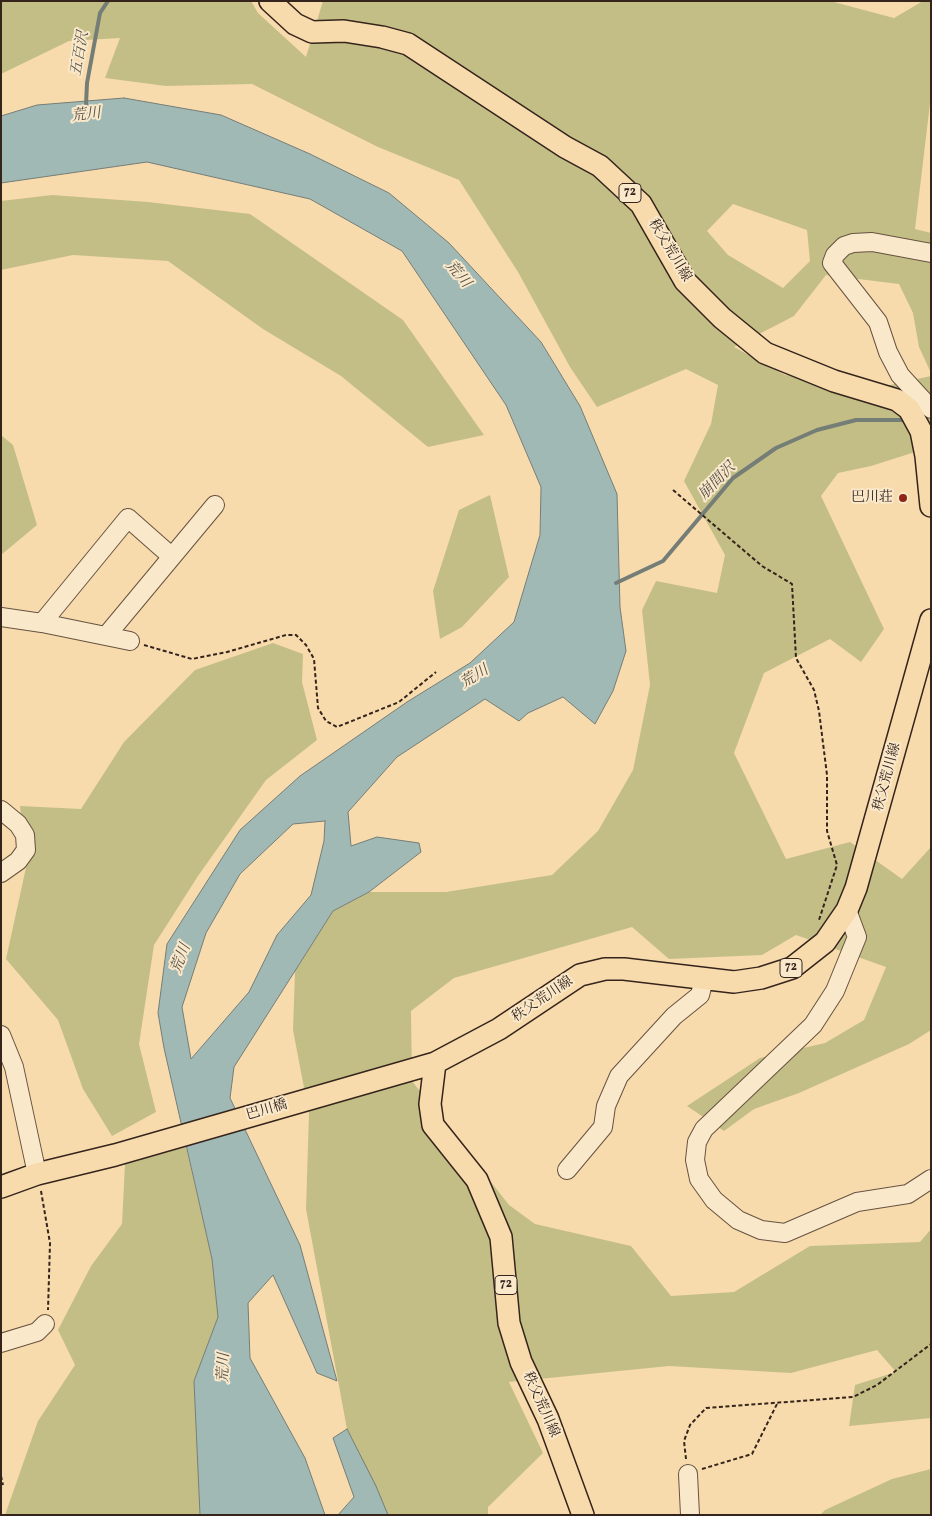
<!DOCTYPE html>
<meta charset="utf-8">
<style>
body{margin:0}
#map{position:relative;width:932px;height:1516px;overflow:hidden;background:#f8dbad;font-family:Vollkorn,serif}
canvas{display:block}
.frame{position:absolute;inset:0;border:2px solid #35241c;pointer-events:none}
</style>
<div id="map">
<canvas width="932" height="1516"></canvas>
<div class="frame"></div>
</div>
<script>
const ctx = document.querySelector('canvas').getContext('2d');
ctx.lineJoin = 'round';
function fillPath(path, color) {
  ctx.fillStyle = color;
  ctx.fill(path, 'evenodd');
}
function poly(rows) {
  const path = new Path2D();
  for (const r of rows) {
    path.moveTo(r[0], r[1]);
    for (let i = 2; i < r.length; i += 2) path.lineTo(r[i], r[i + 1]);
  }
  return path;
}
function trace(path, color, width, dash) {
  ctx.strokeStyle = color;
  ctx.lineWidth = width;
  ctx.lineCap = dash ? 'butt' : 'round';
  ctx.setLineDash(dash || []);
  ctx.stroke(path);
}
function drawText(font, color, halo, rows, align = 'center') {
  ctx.font = font + ' Vollkorn,"Noto Serif JP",serif';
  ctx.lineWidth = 4;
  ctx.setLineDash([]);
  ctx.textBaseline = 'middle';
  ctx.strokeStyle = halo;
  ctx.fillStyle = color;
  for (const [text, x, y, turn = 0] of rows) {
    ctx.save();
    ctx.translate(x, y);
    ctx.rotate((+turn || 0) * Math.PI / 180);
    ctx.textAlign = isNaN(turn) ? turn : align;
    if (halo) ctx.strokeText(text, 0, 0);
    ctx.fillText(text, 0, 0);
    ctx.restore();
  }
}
fillPath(poly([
 [1,1,251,1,258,13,306,57,323,1,830,1,894,18,923,1,931,1,931,95,915,229,931,233,931,373,919,347,913,313,899,284,826,275,794,316,734,347,785,375,881,387,931,376,931,447,871,466,838,473,821,496,884,629,861,662,830,639,764,673,734,753,786,859,850,842,902,879,931,847,931,1030,909,1044,799,1093,754,1109,724,1131,687,1106,760,1058,825,1043,864,1020,886,967,796,935,762,955,669,959,632,927,454,978,411,1011,412,1081,509,1205,535,1224,631,1246,671,1296,734,1292,810,1246,920,1242,931,1229,931,1418,849,1426,855,1385,896,1372,877,1350,791,1373,669,1366,509,1382,543,1453,488,1507,488,1515,387,1515,347,1429,306,1209,309,1114,293,1030,295,971,333,911,369,892,446,892,552,875,598,831,633,770,650,685,642,610,656,581,717,593,725,555,684,481,711,424,718,385,686,369,597,407,570,367,518,272,459,180,378,147,252,84,166,86,105,78,120,38,69,41,1,74],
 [733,204,807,230,810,261,783,288,728,255,707,231],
 [52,195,148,202,250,214,403,320,484,435,428,447,341,376,263,329,168,261,73,255,1,270,1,201],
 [1,435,13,445,37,525,1,555],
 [490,495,509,577,462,627,440,639,433,591,459,510],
 [273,643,303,654,302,682,317,740,266,780,198,876,154,945,139,1044,156,1112,112,1136,83,1089,58,1020,6,959,27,863,20,806,81,809,124,742,195,670],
 [186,1147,212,1259,218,1317,194,1381,200,1515,5,1515,38,1421,75,1365,58,1330,91,1266,122,1224,125,1164],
 [931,1469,931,1515,820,1515,825,1510,892,1479]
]), '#c3be86');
const water = poly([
 [124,98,221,115,310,154,389,193,449,243,541,342,580,406,617,494,620,607,626,651,613,691,595,724,563,697,528,713,519,721,485,699,397,757,348,812,351,846,377,837,419,843,421,852,369,892,333,911,234,1067,230,1098,300,1245,337,1381,317,1373,273,1275,248,1303,250,1358,305,1458,325,1515,200,1515,194,1381,218,1317,212,1259,164,1048,158,1013,167,944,240,830,300,776,407,702,470,663,514,622,540,535,541,487,506,405,402,251,310,199,147,162,1,183,1,116,37,105,124,98],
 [325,821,324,841,311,895,277,935,249,992,191,1059,182,1007,206,933,240,874,293,824,325,821],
 [347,1429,376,1486,388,1515,338,1515,354,1497,333,1438,347,1429]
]);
fillPath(water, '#a0b9b4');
trace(water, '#757d77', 1);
trace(poly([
 [86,105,87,83,100,13,108,1],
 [616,583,663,561,733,478,776,448,817,430,856,420,906,420]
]), '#757d77', 4);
const minor = poly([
 [931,253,872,242,853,243,844,246,835,255,832,263,878,322,888,352,900,375,931,409],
 [1,617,42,623,130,641],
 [42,623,128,518,171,556],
 [106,636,215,505],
 [1,810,18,824,25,835,26,850,18,861,1,873],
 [847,910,857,937,835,991,813,1025,704,1129,697,1142,695,1160,699,1179,714,1200,738,1220,761,1230,785,1233,857,1202,908,1194,931,1179],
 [1,1035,14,1067,37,1174],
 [567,1170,603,1127,606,1106,619,1076,674,1016,700,995,704,979],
 [1,1343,37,1332,45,1324],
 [688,1474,690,1515]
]);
const major = poly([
 [270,1,295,24,312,32,344,31,382,37,408,44,565,147,600,166,641,204,685,281,722,318,765,353,834,381,897,400,909,409,921,431,926,456,931,506],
 [435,1063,430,1104,433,1125,477,1180,501,1237,509,1323,521,1362,548,1419,583,1515],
 [1,1187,37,1174,115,1155,435,1063,499,1029,580,975,605,969,624,969,734,982,761,978,792,968,825,942,847,910,856,888,931,620]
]);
trace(minor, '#665240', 20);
trace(major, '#35241c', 24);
trace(poly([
 [673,490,762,566,792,584,796,658,814,690,819,711,827,775,827,831,837,865,819,920],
 [144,645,192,659,227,652,286,635,296,635,306,645,314,659,318,708,326,721,337,727,399,702,436,672],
 [41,1191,50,1243,48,1310],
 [686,1459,684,1441,690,1425,706,1408,853,1397,877,1385,931,1344],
 [702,1469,752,1454,778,1402],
 [1,1476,3,1485]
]), '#35241c', 2, [4, 2.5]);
trace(minor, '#fae8ca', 18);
trace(major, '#f8dbad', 21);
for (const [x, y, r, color] of [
 [903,498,5,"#8f2418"]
]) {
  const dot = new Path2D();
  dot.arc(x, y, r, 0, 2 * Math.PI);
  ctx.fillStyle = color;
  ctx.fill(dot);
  trace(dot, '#fae8ca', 2);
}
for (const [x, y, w] of [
 [630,193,22],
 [791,968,22],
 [506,1285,22]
]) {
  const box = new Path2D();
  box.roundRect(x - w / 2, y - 9.5, w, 19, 4);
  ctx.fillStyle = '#fae8ca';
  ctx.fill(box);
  trace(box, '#35241c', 1);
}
drawText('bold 12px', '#35241c', null, [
 ["72",630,193],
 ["72",791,968],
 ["72",506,1285]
]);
drawText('14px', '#35241c', '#fae8ca', [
 ["秩父荒川線",669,251,59],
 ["秩父荒川線",888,777,-75],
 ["秩父荒川線",543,1000,-34],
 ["巴川橋",267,1111,-16],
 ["秩父荒川線",540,1405,66]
]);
drawText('14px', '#35241c', '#fae8ca', [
 ["巴川荘",893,498]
], 'right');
drawText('italic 15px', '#55514a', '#fae8ca', [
 ["五百沢",81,54,-80],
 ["荒川",86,116,-7],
 ["荒川",457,275,50],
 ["崩間沢",718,482,-46],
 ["荒川",475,678,-32],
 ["荒川",182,959,-69],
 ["荒川",225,1368,-88]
]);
</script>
